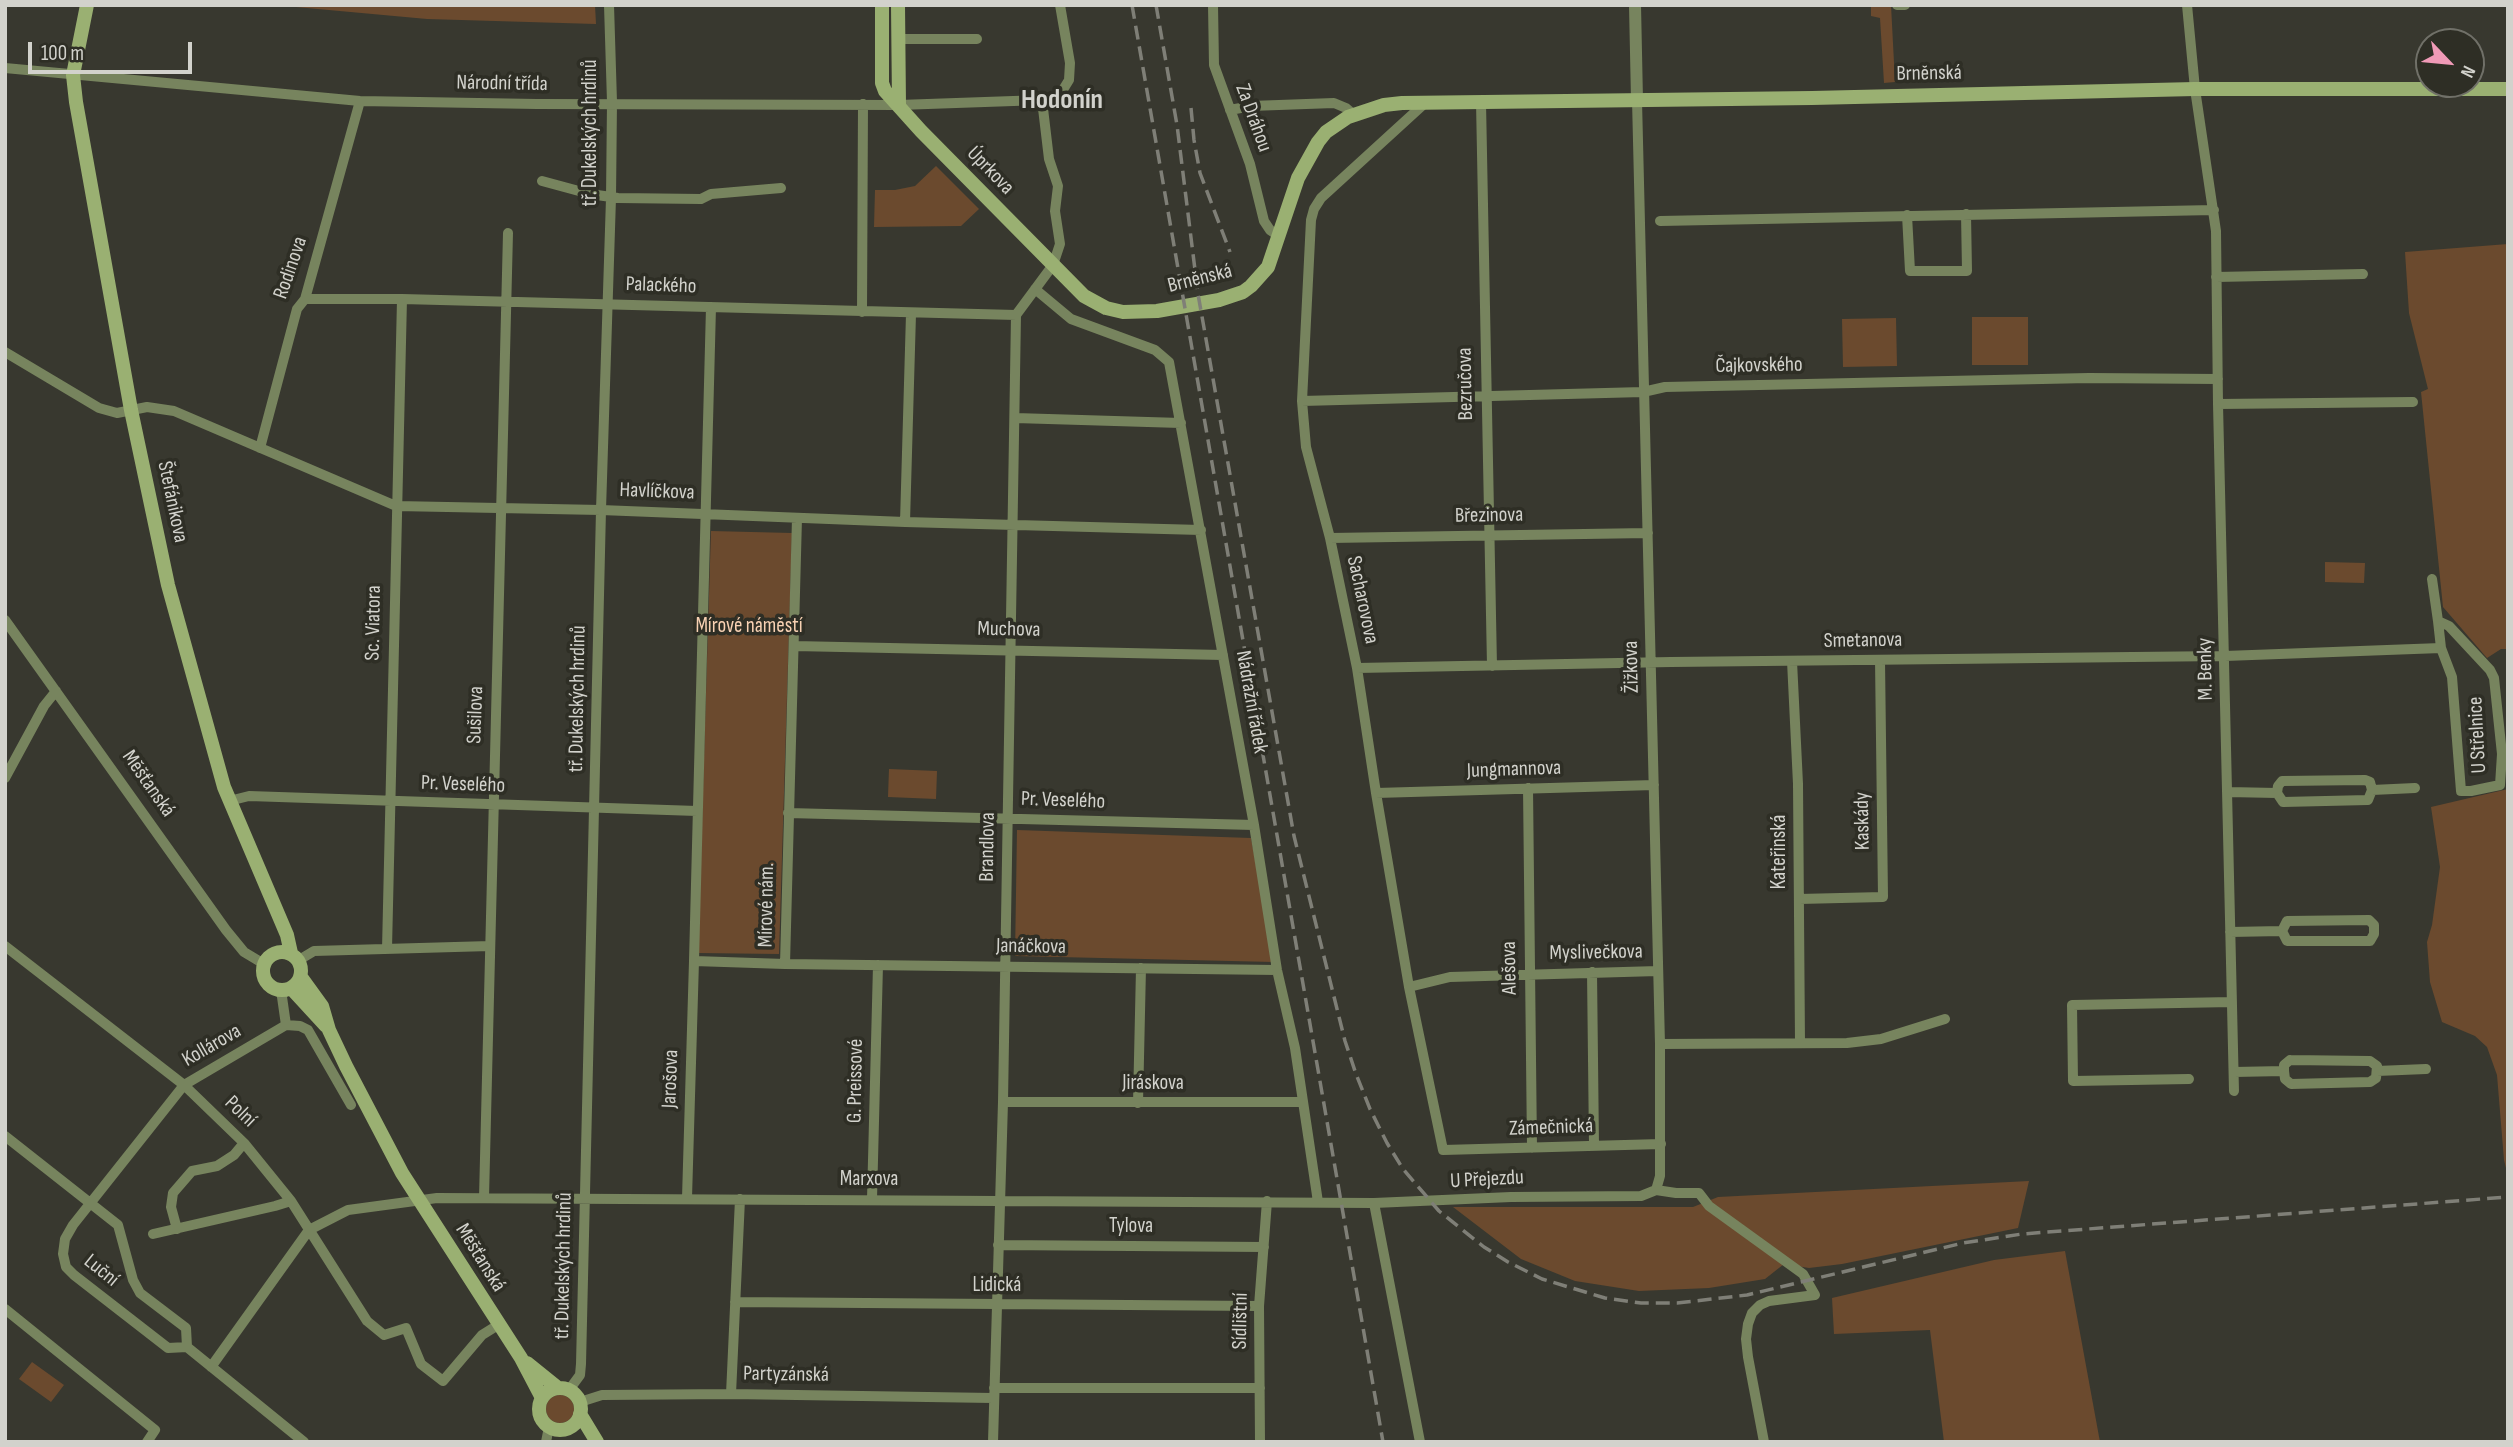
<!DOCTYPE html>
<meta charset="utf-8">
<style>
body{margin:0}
#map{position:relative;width:2513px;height:1447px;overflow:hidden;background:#38382f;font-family:"Sofia Sans Condensed",sans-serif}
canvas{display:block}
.frame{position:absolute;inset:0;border:7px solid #d2d2cc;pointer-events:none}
.north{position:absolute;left:2415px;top:28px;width:70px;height:70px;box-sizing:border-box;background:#2e2e25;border:2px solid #707068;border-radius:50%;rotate:116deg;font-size:19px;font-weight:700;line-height:28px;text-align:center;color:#d2d2cc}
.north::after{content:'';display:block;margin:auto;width:24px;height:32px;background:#f09ab7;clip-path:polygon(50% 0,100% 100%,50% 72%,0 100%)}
.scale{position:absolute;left:28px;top:42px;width:164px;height:32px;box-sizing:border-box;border:4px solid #d2d2cc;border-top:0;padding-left:9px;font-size:21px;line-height:24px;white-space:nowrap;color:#d2d2cc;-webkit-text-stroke:5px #2e2e25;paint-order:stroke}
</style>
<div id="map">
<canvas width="2513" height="1447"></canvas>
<div class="frame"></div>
<div class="north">N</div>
<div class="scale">100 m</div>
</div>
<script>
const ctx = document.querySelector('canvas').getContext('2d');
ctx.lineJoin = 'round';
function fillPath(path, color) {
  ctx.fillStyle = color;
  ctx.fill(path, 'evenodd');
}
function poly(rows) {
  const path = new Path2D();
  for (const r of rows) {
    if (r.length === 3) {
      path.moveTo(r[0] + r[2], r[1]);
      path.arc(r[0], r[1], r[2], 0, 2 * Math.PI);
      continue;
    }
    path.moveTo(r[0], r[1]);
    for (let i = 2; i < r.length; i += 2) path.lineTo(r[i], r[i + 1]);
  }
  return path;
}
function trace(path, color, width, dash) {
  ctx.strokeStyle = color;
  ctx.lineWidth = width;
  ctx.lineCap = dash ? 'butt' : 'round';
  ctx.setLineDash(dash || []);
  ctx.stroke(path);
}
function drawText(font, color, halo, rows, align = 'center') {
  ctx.font = font + ' "Sofia Sans Condensed",sans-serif';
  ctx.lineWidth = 7;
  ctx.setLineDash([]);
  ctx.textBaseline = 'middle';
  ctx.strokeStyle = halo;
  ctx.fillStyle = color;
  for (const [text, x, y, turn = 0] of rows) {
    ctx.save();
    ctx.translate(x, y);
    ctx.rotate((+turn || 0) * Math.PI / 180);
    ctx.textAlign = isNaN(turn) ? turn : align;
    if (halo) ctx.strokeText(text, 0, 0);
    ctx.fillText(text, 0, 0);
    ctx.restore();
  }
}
fillPath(poly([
 [274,5,595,5,596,24,427,19],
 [1871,5,1891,5,1895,82,1884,83,1880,18,1871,16],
 [936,166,979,209,961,226,874,227,875,190,895,190,915,186],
 [2508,244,2508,649,2501,649,2487,658,2443,607,2421,392,2428,389,2409,313,2405,252],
 [1972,317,2028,317,2028,365,1972,365],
 [1896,318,1897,366,1843,367,1842,319],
 [711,531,792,533,779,954,698,953],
 [2325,562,2365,563,2364,583,2325,582],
 [889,769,937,771,936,799,888,797],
 [2508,789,2508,1176,2504,1160,2497,1075,2487,1047,2475,1036,2442,1022,2430,982,2427,942,2432,925,2440,867,2431,807],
 [1017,830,1251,838,1274,962,1015,956],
 [2029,1181,2018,1228,1842,1264,1809,1268,1784,1264,1765,1279,1709,1288,1639,1291,1575,1281,1521,1259,1453,1207,1693,1207,1718,1197],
 [2065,1251,2100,1442,1944,1442,1930,1330,1834,1334,1832,1298,1994,1260],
 [32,1362,64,1385,51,1402,19,1379],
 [560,1409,14]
]), '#6b4a2e');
trace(poly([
 [1213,5,1214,65,1250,164,1264,221,1270,230,1279,236],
 [1897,5,1905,5],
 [2187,5,2195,89,2216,231,2218,404,2234,1091],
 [899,39,977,39],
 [5,68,360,101,537,104,899,105,1042,100,1051,98,1061,93,1069,80,1070,63,1060,5],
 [1637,100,1660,1044,1660,1176,1656,1190],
 [1481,102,1492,666],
 [1425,103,1321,198,1314,209,1311,220,1302,401,1306,447,1330,538,1357,668,1376,793,1409,987,1443,1150,1661,1144],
 [1230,110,1251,106,1334,103,1346,108,1353,114],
 [542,181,590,194,618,198,701,199,711,194,781,188],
 [1907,215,1910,271,1967,271,1966,214],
 [1660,221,2214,210],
 [2216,277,2363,274],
 [1035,289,1071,319,1155,350,1169,362,1254,825,1277,970,1295,1048,1318,1202],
 [305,299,402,299,1016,315],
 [711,307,694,961,785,964,797,518],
 [862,312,863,104],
 [5,352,99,408,117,413,147,407,174,411,396,506,601,510,905,522,1201,530],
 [1302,401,1643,392,1665,387,2089,378,2218,379],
 [2218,404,2413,402],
 [1015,418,1181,423],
 [260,448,297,309,305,299,360,101],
 [905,522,911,314],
 [1330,538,1648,533],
 [2432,579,2438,621,2449,626,2490,670,2494,678,2502,754,2500,785,2471,791,2461,791,2452,677,2441,648,2438,621],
 [5,620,226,930,244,952,264,964],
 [794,646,1223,655],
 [1792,661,1798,784,1800,1043],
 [1357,668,1671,662,2225,656,2441,648],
 [5,778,44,706,56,691],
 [2365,780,2370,782,2372,790,2368,800,2283,802,2277,793,2278,786,2282,781,2365,780],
 [1528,788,1532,1148],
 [2372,790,2415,788],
 [2228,792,2277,793],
 [1376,793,1654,785],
 [229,801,249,796,697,811],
 [788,813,1254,825],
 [1799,899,1883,897,1880,660],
 [2369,920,2374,925,2374,934,2370,941,2287,941,2282,931,2287,921,2369,920],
 [2230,932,2282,931],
 [5,946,184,1085,244,1143,291,1201,367,1321,384,1335,406,1328,421,1364,443,1381,482,1335,498,1325],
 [387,949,402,299],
 [299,960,314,951,490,946],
 [785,964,1277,970],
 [1592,972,1594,1146],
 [1409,987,1450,977,1658,971],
 [281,990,286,1025],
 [286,1025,184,1085,73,1225,65,1239,63,1254,66,1267,74,1275,168,1348,187,1347,304,1442],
 [286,1025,300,1026,308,1030,351,1105],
 [1660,1044,1847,1043,1881,1039,1945,1019],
 [2290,1060,2370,1061,2377,1066,2376,1078,2370,1082,2291,1084,2285,1079,2284,1071,2284,1065,2290,1060],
 [2377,1071,2426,1069],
 [2234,1072,2284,1071],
 [2189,1079,2073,1081,2072,1005,2232,1002],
 [1003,1102,1303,1102],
 [1138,1103,1141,968],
 [5,1136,118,1225,133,1280,140,1293,186,1328,187,1347],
 [1656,1190,1676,1193,1699,1193,1709,1206,1803,1274,1815,1295,1769,1301,1760,1305,1752,1313,1748,1324,1746,1339,1748,1357,1764,1442],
 [484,1198,508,233],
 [687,1198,694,961],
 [872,1199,878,965],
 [1374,1203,1420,1442],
 [177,1229,171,1207,173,1193,192,1171,217,1166,234,1155,244,1143],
 [153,1234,275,1206,291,1201],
 [998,1245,1264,1247],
 [735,1302,1259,1306],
 [5,1309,155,1430,147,1442],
 [211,1367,309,1230,348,1210,437,1198,1374,1203,1511,1197,1641,1196,1656,1190],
 [994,1388,1260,1388],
 [569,1390,580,1375,581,1364,601,510,611,198,612,102,609,5],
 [731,1394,740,1199],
 [580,1402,602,1395,731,1394,993,1398],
 [546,1442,549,1427],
 [993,1442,1003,1102,1016,315,1053,265,1060,244,1055,211,1058,186,1049,159,1042,100],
 [1260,1442,1259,1306,1267,1201]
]), '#77845e', 10);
trace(poly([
 [1635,5,1637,100]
]), '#77845e', 12);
trace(poly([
 [87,5,73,75,76,102,131,410,168,585,224,787,287,935,291,953],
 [882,5,882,83,885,91,921,131,1084,296,1106,308,1123,312,1157,311,1219,300,1243,292,1251,286,1268,267,1298,178,1318,142,1326,132,1348,117,1384,105,1402,103,1812,98,2195,89,2508,89],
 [898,5,899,105],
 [282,971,19],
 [301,977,322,1006,329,1030,346,1066,402,1173,521,1358,542,1398],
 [291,988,326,1026],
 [527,1363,558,1388],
 [560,1409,21],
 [580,1414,597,1442]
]), '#9ab072', 14);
trace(poly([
 [1132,5,1383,1442],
 [1156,5,1177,125,1198,294,1294,836,1345,1041,1356,1074,1370,1109,1387,1143,1403,1169,1439,1211,1484,1247,1508,1262,1542,1279,1605,1298,1641,1303,1677,1303,1747,1295,1963,1243,2022,1234,2508,1197],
 [1191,108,1194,140,1200,173,1230,252]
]), '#7f7f77', 3.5, [14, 7]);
drawText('21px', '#d2d2cc', '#2e2e25', [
 ["Brněnská",1929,74,-1],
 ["Národní třída",502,84,1],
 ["Za Dráhou",1253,118,70],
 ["tř. Dukelských hrdinů",591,133,-90],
 ["Úprkova",990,171,46],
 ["Rodinova",291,268,-71],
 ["Brněnská",1200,279,-14],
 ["Palackého",661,286,2],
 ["Čajkovského",1759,366,-1],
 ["Bezručova",1466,384,-91],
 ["Havlíčkova",657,492,2],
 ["Štefánikova",172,502,78],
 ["Březinova",1489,516,-1],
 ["Sacharovova",1362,600,78],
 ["Sc. Viatora",374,623,-89],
 ["Muchova",1009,630,1],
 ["Smetanova",1863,641,-1],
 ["Žižkova",1632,667,-91],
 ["M. Benky",2206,669,-91],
 ["tř. Dukelských hrdinů",578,699,-89],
 ["Nádražní řádek",1251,702,80],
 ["Sušilova",476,715,-88],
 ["U Střelnice",2478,735,-93],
 ["Jungmannova",1514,770,-2],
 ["Měšťanská",148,784,55],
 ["Pr. Veselého",463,785,2],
 ["Pr. Veselého",1063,801,2],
 ["Kaskády",1863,821,-91],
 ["Brandlova",988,847,-89],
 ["Kateřinská",1780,852,-90],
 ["Mírové nám.",767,905,-89],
 ["Janáčkova",1031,947,1],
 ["Myslivečkova",1596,953,-1],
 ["Alešova",1510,968,-91],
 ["Kollárova",212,1046,-30],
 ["Jarošova",671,1079,-88],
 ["G. Preissové",856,1081,-89],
 ["Jiráskova",1153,1084],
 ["Polní",240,1112,44],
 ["Zámečnická",1551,1128,-2],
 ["Marxova",869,1180],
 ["U Přejezdu",1487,1180,-3],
 ["Tylova",1131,1227],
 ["Měšťanská",480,1258,58],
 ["tř. Dukelských hrdinů",564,1266,-89],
 ["Luční",101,1271,39],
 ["Lidická",997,1286],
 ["Sídlištní",1241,1321,-89],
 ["Partyzánská",786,1375,1]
]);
drawText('21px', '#f7d1b3', '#2e2e25', [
 ["Mírové náměstí",749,627]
]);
drawText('bold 28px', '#d2d2cc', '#2e2e25', [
 ["Hodonín",1062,101]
]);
</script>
